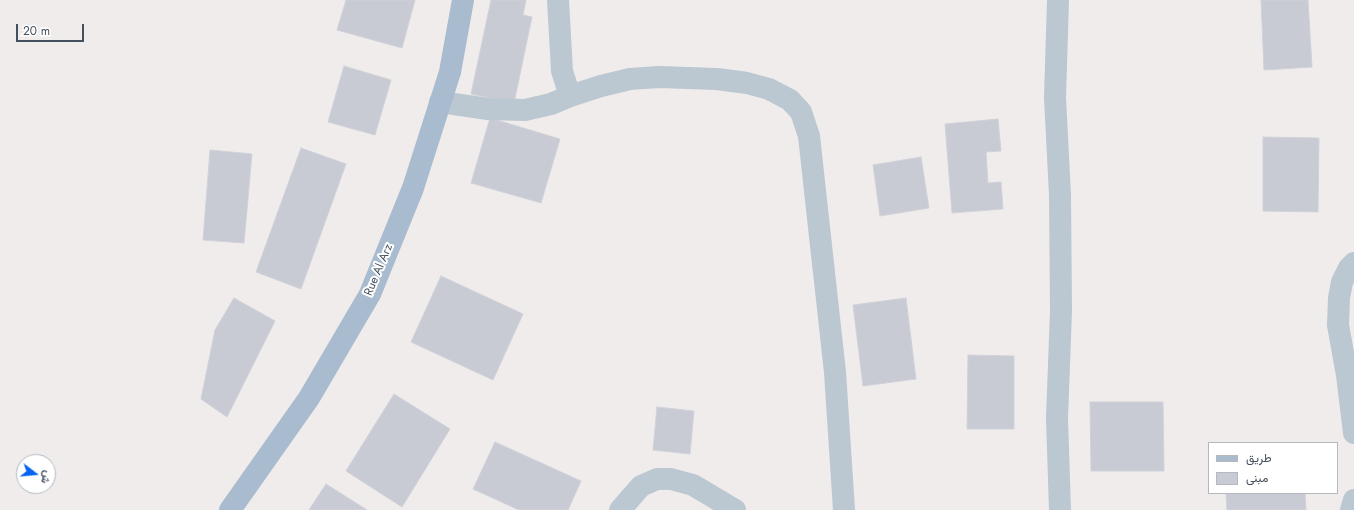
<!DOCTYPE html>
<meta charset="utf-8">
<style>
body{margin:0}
#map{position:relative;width:1354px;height:510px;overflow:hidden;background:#f0ecec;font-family:Jost,Vazirmatn,sans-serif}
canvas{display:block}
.legend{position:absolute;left:1208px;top:442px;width:130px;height:52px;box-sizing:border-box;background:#fff;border:1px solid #b4b9be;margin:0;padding:5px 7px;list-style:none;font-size:12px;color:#434f5c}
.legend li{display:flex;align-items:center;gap:8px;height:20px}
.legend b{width:20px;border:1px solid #b4b9be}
.north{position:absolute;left:16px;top:454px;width:40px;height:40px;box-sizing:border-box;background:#fff;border:1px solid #b4b9be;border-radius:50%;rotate:106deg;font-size:11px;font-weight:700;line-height:16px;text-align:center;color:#434f5c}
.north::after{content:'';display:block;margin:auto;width:14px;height:18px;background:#0664f0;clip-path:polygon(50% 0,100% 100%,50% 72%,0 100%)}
.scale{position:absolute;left:16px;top:24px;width:68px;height:18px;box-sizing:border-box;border:2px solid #434f5c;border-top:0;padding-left:5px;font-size:12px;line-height:14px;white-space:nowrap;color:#434f5c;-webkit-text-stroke:3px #fff;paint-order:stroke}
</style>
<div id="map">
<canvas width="1354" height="510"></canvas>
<ul class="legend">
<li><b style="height:5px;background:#a9bbcf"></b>طريق</li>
<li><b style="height:11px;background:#c8cbd3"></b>مبنى</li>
</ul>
<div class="north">ش</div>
<div class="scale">20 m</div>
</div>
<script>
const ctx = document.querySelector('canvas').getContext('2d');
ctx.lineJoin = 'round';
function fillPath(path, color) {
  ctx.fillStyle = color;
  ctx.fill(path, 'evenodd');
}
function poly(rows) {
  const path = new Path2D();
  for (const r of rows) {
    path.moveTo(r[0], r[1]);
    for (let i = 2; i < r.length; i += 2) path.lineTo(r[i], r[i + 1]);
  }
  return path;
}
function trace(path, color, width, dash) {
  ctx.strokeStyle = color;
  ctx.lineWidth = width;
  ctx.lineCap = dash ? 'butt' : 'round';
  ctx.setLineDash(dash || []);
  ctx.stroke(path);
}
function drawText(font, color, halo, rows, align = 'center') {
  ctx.font = font + ' Jost,sans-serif';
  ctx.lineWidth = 4;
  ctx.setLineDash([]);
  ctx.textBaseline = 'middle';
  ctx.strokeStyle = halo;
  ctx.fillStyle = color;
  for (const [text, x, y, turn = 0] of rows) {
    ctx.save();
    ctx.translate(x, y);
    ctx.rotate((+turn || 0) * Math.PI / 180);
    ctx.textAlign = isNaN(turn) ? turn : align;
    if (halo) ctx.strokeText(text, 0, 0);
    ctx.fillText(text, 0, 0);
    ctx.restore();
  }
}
const building = poly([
 [346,0,415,0,402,48,337,30,346,0],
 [491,0,526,0,523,15,532,17,514,103,471,94,491,0],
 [1261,0,1308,0,1312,67,1264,70,1261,0],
 [344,66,391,80,375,135,328,122,344,66],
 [490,118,560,139,541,203,471,183,490,118],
 [998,119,1001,151,986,152,988,183,1001,182,1003,209,952,213,945,124,998,119],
 [1263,137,1319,138,1318,212,1263,211,1263,137],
 [301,148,346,164,301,289,256,272,301,148],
 [210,150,252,154,244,243,203,240,210,150],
 [921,157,929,208,880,216,873,165,921,157],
 [441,276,523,314,493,380,411,342,441,276],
 [234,298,275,321,227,417,201,399,215,330,234,298],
 [906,298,916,379,863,386,853,305,906,298],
 [968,355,1014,356,1014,429,967,429,968,355],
 [394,394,450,429,402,507,346,471,394,394],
 [1090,402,1163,402,1164,471,1091,471,1090,402],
 [657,407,694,411,690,454,653,450,657,407],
 [495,442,581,481,568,510,519,510,473,489,495,442],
 [326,484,367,510,309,510,326,484],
 [1226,493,1305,493,1306,510,1227,510,1226,493]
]);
fillPath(building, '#c8cbd3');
trace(building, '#d0d2d9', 1);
trace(poly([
 [558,0,562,71,570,96,601,86,630,79,659,77,717,79,747,83,769,89,790,100,801,112,809,136,816,200,835,372,844,510],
 [1058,0,1055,98,1060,195,1061,311,1057,418,1060,510],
 [440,102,488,109,525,110,551,104,570,96],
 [1354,263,1349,268,1342,282,1339,298,1338,325,1347,375,1354,433],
 [620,510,641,486,657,479,671,479,693,485,735,510],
 [1351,510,1354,500]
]), '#bbc7d1', 22);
trace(poly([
 [230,510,309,398,370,294,413,188,450,72,463,0]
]), '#a9bbcf', 22);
drawText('12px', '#434f5c', '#fff', [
 ["Rue Al Arz",379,270,-67]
]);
</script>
